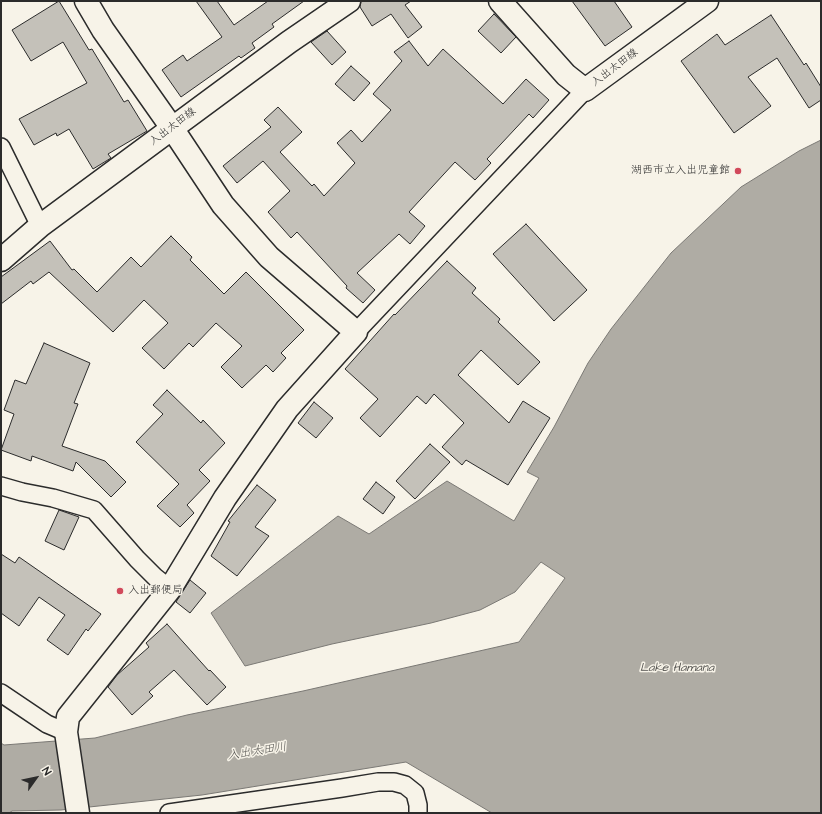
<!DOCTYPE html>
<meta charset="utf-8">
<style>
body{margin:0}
#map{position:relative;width:822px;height:814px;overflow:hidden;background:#f7f3e8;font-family:"Architects Daughter",sans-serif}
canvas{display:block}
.frame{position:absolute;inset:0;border:2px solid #2b2b2b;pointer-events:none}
.north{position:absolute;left:16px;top:758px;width:40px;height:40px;-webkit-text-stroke:3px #f7f3e8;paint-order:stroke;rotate:57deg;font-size:11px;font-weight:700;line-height:16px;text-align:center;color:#2b2b2b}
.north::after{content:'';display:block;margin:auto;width:14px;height:18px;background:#2b2b2b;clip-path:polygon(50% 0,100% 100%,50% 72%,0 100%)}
</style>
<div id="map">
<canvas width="822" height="814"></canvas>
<div class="frame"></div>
<div class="north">N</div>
</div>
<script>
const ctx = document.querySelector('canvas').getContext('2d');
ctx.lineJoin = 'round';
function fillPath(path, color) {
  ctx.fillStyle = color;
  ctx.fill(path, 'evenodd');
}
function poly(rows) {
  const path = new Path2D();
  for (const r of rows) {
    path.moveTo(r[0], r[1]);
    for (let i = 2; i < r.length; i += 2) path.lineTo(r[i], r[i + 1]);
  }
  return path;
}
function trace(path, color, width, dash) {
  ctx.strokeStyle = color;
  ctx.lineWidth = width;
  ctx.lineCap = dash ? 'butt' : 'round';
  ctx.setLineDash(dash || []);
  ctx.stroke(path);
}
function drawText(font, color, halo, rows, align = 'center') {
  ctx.font = font + ' "Architects Daughter","Klee One",sans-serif';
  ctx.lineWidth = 3;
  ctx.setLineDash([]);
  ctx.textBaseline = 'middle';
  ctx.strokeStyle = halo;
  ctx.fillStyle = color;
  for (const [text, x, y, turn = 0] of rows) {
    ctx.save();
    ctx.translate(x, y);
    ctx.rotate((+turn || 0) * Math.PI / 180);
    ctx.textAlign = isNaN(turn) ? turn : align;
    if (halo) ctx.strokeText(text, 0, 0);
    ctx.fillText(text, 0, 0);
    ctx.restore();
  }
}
const water = poly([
 [821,140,821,813,492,813,406,762,202,795,61,810,12,811,9,813,1,813,1,743,4,745,95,738,187,715,303,691,519,642,565,578,541,562,515,592,480,610,431,623,332,644,245,666,211,613,338,516,369,534,447,481,514,521,539,478,527,472,554,427,588,363,611,329,671,253,741,187,799,151,821,140]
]);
fillPath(water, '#afaca4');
trace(water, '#7a7874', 1);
const building = poly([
 [59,1,89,50,92,49,124,102,128,100,147,131,108,154,111,158,93,169,69,129,57,136,56,133,34,145,19,119,87,83,63,42,31,61,12,30,59,1],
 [196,1,217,1,234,25,268,1,304,1,272,24,274,27,252,43,255,48,241,58,239,56,181,97,162,70,183,55,187,61,222,37,196,1],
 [361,1,411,1,405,5,422,27,408,38,391,14,372,26,360,7,361,1],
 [572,1,614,1,632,27,605,46,572,1],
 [494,14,516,37,501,53,478,31,494,14],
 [771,15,804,65,806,63,821,87,821,100,809,108,777,58,748,77,771,106,734,133,681,61,717,34,725,45,771,15],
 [327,31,346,52,332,65,311,42,327,31],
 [409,41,428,66,443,49,503,104,526,79,549,100,533,118,529,114,487,159,491,163,475,180,455,162,409,212,425,226,410,244,399,234,357,273,375,290,363,303,346,288,347,286,297,232,291,238,268,212,290,191,263,161,237,183,223,166,271,127,264,120,278,107,302,132,280,152,312,186,314,184,324,196,355,163,337,143,351,130,362,142,391,110,373,94,402,61,394,52,409,41],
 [351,66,370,83,354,101,335,84,351,66],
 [526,224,587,290,554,321,493,254,526,224],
 [171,236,192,257,190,260,224,294,246,272,304,330,281,353,286,358,273,372,266,365,242,388,221,367,242,346,216,323,193,347,189,343,164,369,142,348,168,323,144,300,113,332,49,272,33,284,31,281,1,304,1,277,50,241,72,270,74,269,97,292,131,257,141,267,171,236],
 [447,261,476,288,472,293,500,319,498,322,540,362,518,385,481,350,458,375,509,423,523,401,550,418,508,485,466,460,462,465,442,447,464,423,434,394,426,404,417,396,380,437,360,418,378,399,345,369,394,314,395,315,447,261],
 [44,343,90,363,74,403,78,404,62,446,105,461,126,482,111,497,76,462,73,471,32,456,31,461,1,450,14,414,4,410,15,380,26,384,44,343],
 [167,390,201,423,203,420,225,443,199,470,210,481,187,505,194,513,180,527,157,506,179,484,136,442,163,414,153,405,167,390],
 [314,402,333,418,316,438,298,423,314,402],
 [430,444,450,462,415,499,396,481,430,444],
 [376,482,395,497,383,514,363,499,376,482],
 [257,485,276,500,255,527,269,536,237,576,211,556,230,522,228,521,257,485],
 [59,510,79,517,64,550,45,541,59,510],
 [1,554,15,563,19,557,101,614,88,631,86,629,68,655,47,640,65,615,39,597,19,626,1,613,1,554],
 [190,580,206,593,190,613,176,602,190,580],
 [167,624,209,671,210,670,226,687,207,705,174,670,149,692,153,696,132,715,108,687,117,675,149,647,146,643,167,624]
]);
fillPath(building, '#c4c1b9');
trace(building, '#2b2b2b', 1);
const street = poly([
 [1,147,40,226],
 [356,332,585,90],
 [1,486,22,492,53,498,94,510,137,559,155,577,170,589],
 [1,693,47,724,66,732],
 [169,813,342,788,378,782,394,782,405,785,415,793,418,805,418,813]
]);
const secondary = poly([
 [500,1,566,75,585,90,707,1],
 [1,260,40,226,289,42,349,1],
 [78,813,66,732,68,717,170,589,225,498,287,409,356,332,269,257,223,205,172,128,103,30,86,1]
]);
trace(street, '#2b2b2b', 20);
trace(secondary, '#2b2b2b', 25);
trace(street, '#f7f3e8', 17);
trace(secondary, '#f7f3e8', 22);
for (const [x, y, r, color] of [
 [738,171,4,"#d1495b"],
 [120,591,4,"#d1495b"]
]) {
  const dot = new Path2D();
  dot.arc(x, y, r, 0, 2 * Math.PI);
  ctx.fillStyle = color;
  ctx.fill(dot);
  trace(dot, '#f7f3e8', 1.5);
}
drawText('11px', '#2b2b2b', '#f7f3e8', [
 ["入出太田線",615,68,-37],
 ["入出太田線",173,127,-37]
]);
drawText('11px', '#2b2b2b', '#f7f3e8', [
 ["湖西市立入出児童館",730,171],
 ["入出郵便局",128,591,"left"]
], 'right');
drawText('italic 12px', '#53524f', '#f7f3e8', [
 ["Lake Hamana",677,668],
 ["入出太田川",257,752,-9]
]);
</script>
